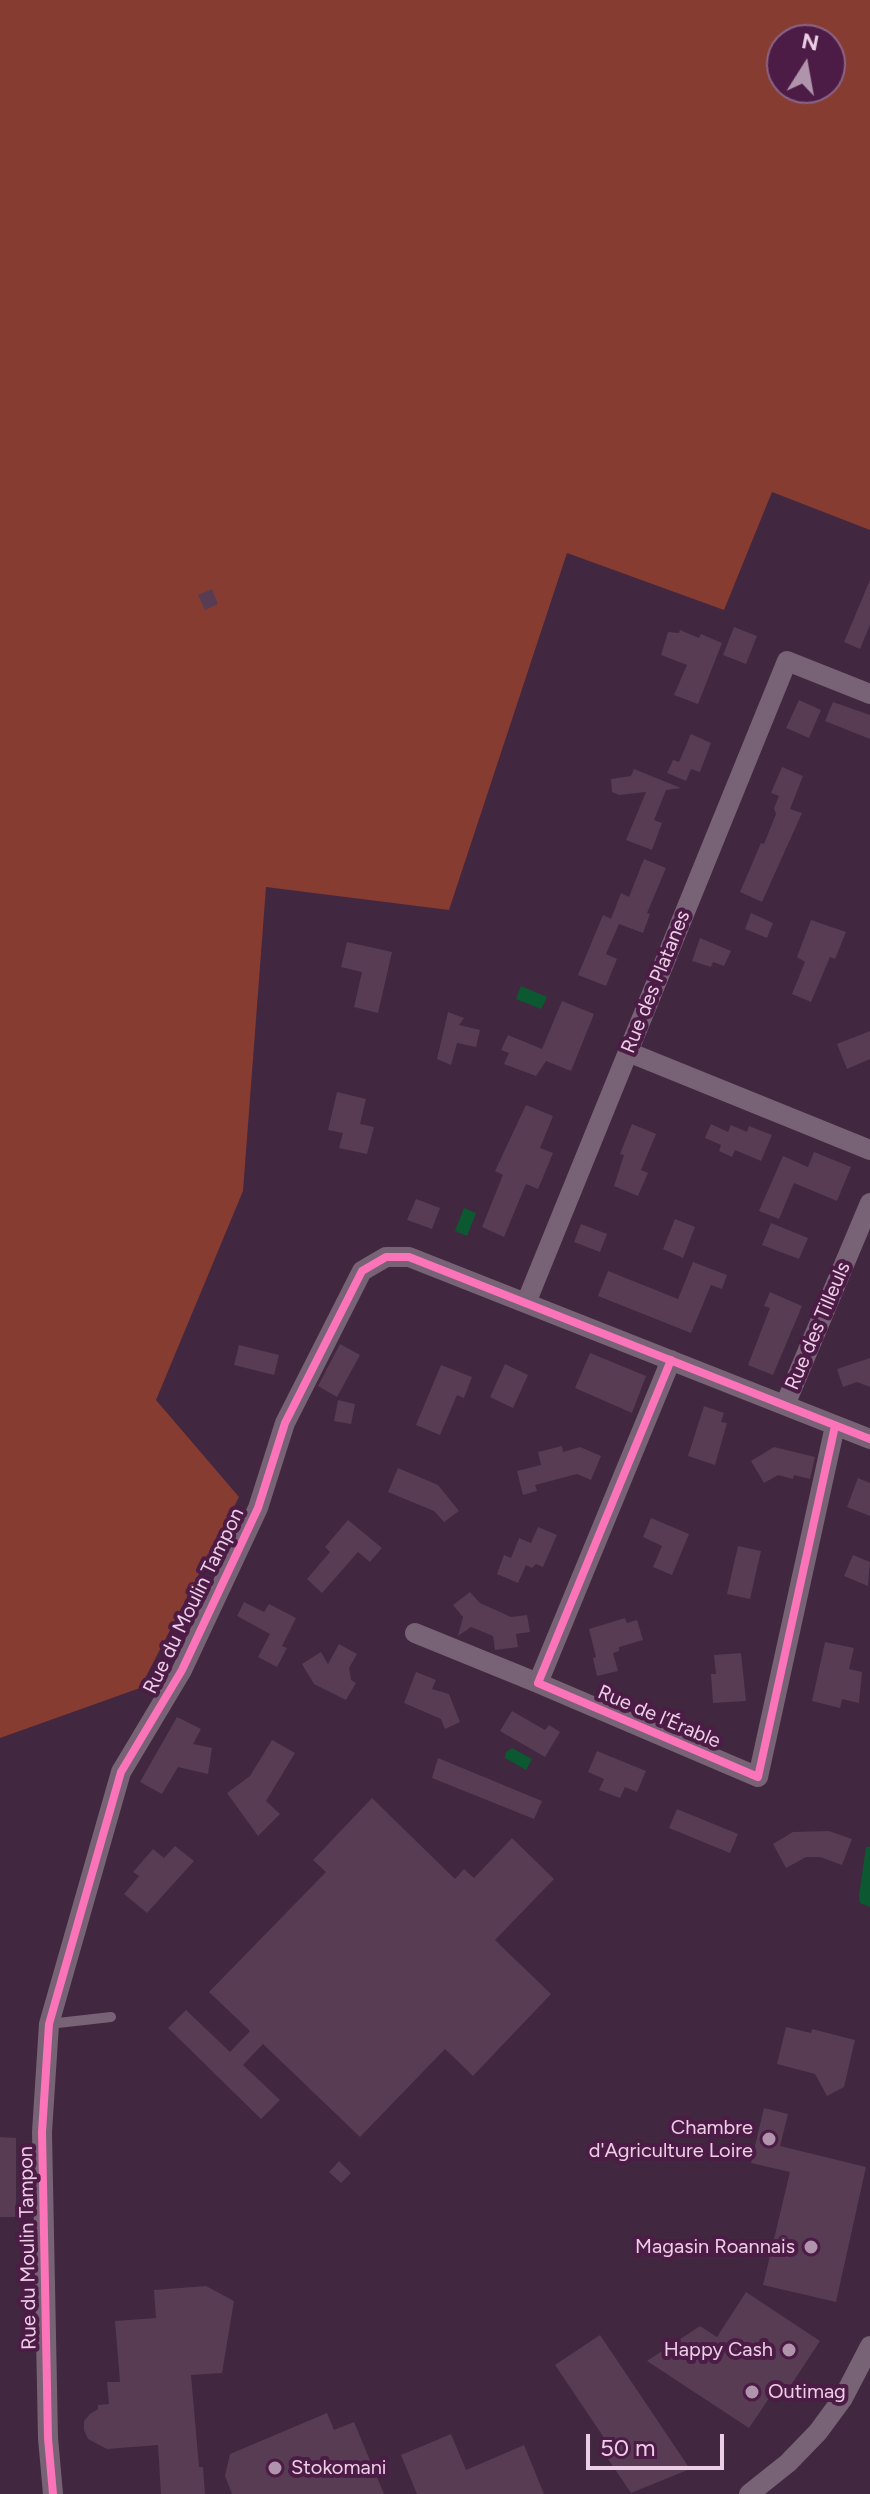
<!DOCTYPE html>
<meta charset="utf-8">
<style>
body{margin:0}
#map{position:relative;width:870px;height:2494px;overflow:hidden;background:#41273f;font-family:Figtree,sans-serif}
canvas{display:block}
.north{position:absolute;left:766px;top:24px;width:80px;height:80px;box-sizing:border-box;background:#4c1c47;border:2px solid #8c6387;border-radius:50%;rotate:11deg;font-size:22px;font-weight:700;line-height:32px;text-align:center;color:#eccee6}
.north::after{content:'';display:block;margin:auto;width:28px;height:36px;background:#b094ac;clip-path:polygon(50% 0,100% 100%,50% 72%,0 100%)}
.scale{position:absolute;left:586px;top:2434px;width:138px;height:36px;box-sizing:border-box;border:4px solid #eccee6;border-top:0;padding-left:10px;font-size:24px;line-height:28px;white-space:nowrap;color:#eccee6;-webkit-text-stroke:6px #4c1c47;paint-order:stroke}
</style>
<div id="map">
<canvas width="870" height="2494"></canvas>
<div class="north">N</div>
<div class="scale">50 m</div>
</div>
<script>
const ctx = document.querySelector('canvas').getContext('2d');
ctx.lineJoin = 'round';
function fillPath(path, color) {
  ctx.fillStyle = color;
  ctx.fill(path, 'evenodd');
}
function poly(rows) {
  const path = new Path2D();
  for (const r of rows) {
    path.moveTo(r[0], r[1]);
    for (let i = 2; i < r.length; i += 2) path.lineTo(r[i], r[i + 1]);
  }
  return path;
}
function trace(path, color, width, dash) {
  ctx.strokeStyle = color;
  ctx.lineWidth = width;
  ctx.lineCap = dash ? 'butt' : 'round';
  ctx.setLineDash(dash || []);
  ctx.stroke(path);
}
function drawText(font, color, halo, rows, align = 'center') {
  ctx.font = font + ' Figtree,sans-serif';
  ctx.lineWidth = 8;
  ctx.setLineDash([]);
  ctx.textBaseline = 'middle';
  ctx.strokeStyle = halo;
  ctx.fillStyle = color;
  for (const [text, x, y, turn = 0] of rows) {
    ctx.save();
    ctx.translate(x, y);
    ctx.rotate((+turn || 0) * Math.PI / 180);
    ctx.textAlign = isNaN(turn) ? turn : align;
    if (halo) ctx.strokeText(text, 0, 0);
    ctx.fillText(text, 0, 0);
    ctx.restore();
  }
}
fillPath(poly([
 [0,0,870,0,870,530,772,492,724,610,567,553,449,910,266,887,243,1191,156,1400,239,1497,140,1688,0,1738],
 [782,40,830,40,830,88,782,88]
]), '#863c31');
fillPath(poly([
 [521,986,547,997,541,1009,516,999],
 [464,1208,476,1213,467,1236,455,1231],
 [512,1748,532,1759,526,1770,505,1758,506,1752],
 [866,1847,870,1847,870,1907,860,1903,859,1896]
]), '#0c5931');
fillPath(poly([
 [870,580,870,625,860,649,844,642],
 [212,589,218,604,205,610,198,595],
 [734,627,757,636,746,664,723,655],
 [680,630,699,638,701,634,722,643,698,704,674,695,687,665,661,655,668,632,679,633],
 [799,700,821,710,809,738,786,728],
 [833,702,870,715,870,739,825,721],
 [691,734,711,743,700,772,691,769,686,781,667,773,673,760,679,762],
 [782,767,803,776,790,809,802,813,762,902,740,892,761,843,764,844,776,814,774,808,779,796,771,793],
 [634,769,681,788,666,790,654,820,662,823,652,850,626,840,646,792,619,795,612,792,611,779,631,776],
 [644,859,666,868,647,913,650,914,643,933,619,924,606,954,617,959,606,986,578,975,603,915,611,919,621,893,629,897],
 [751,913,773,923,767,938,745,929],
 [811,920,846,932,835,959,830,957,811,1002,792,994,805,962,797,957],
 [700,938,731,951,724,966,713,962,711,967,692,961],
 [347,942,392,952,378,1013,354,1007,362,972,341,967],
 [562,1001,594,1014,571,1071,546,1061,536,1076,504,1064,509,1053,501,1050,508,1035,542,1049],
 [448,1012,464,1018,459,1025,480,1030,476,1047,457,1043,451,1065,437,1059],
 [870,1031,870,1059,847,1069,837,1044],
 [337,1092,366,1099,360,1124,374,1127,367,1154,339,1148,343,1133,328,1130],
 [526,1105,553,1116,540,1148,553,1153,538,1189,526,1184,504,1237,482,1227,503,1175,495,1171],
 [632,1124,656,1134,641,1170,648,1173,638,1196,614,1186,624,1155,620,1154],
 [711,1124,728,1132,731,1125,747,1132,749,1126,772,1135,761,1161,735,1150,732,1157,719,1151,721,1145,705,1138],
 [814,1152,851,1167,837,1201,794,1183,779,1219,759,1211,783,1156,808,1167],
 [416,1199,440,1208,432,1229,407,1220],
 [675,1219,695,1227,683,1258,663,1249],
 [771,1223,808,1238,799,1259,762,1245],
 [581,1224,607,1234,600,1252,574,1242],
 [693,1262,727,1275,722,1289,711,1285,691,1333,598,1296,608,1271,678,1299],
 [770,1292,802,1306,773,1375,748,1365,770,1308,764,1306],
 [340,1344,360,1355,337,1397,318,1386],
 [239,1345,279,1355,274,1375,234,1365],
 [590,1353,646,1376,632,1413,575,1388],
 [870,1358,870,1387,857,1382,843,1387,837,1369],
 [505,1364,528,1375,513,1408,490,1397],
 [441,1365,472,1377,464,1398,457,1395,440,1435,416,1425],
 [338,1400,355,1404,351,1424,334,1421],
 [704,1406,724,1413,721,1422,727,1423,715,1465,688,1456],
 [562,1446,563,1452,580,1447,601,1456,591,1480,577,1474,535,1485,537,1491,523,1495,517,1471,541,1465,538,1452],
 [774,1447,815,1457,810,1479,794,1475,793,1479,778,1475,764,1483,751,1461],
 [398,1468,438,1485,459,1511,444,1522,434,1511,388,1492],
 [858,1478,870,1483,870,1516,847,1507],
 [651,1518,689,1534,672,1575,653,1567,662,1546,643,1537],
 [348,1520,382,1548,370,1562,358,1552,322,1593,307,1579,330,1552,325,1547],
 [538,1527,557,1535,543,1567,536,1564,532,1568,526,1565,518,1583,497,1574,504,1555,511,1558,519,1538,531,1543],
 [738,1546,761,1551,750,1599,727,1594],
 [853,1555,870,1562,868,1586,844,1576],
 [470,1592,480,1603,511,1617,527,1615,530,1632,516,1634,518,1647,495,1650,493,1636,471,1627,458,1636,463,1617,453,1605],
 [244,1602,264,1612,269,1604,296,1618,282,1646,287,1648,277,1667,258,1657,270,1634,237,1616],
 [625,1618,627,1623,637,1620,643,1640,619,1647,619,1651,613,1653,618,1671,597,1676,593,1658,596,1657,589,1629],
 [825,1642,854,1648,849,1669,862,1672,859,1703,842,1699,840,1708,812,1701],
 [339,1644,357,1654,349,1668,351,1680,356,1683,346,1700,314,1684,302,1664,321,1652,328,1664],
 [741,1653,746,1701,713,1703,711,1674,716,1674,714,1655],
 [416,1672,436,1680,432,1689,449,1694,460,1722,445,1729,441,1719,404,1703],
 [512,1711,545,1730,549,1725,560,1732,545,1757,500,1731],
 [177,1717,201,1729,193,1744,212,1748,208,1774,178,1767,162,1794,140,1782],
 [272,1740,295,1753,266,1801,280,1814,258,1836,227,1793,250,1776],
 [597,1751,646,1771,637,1792,625,1787,620,1798,599,1790,604,1779,588,1772],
 [438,1758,542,1801,534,1819,432,1778],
 [372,1798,455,1879,464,1869,474,1878,512,1838,554,1879,495,1940,551,1994,473,2076,445,2049,360,2137,263,2044,243,2065,280,2100,261,2119,168,2028,186,2010,230,2052,250,2031,209,1992,326,1872,313,1860],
 [677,1809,738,1834,730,1853,669,1828],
 [829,1831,852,1839,842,1865,820,1857,806,1857,786,1868,773,1844,793,1832],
 [175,1846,194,1861,147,1913,124,1894,139,1876,133,1872,153,1849,164,1858],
 [786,2027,811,2033,812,2029,855,2040,844,2087,827,2096,815,2074,777,2064],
 [764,2108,788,2114,780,2146,866,2167,836,2302,763,2285,790,2172,751,2163],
 [0,2137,16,2138,16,2217,0,2217],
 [339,2161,351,2173,341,2183,329,2172],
 [206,2286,234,2301,222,2373,191,2375,199,2467,203,2467,205,2494,161,2494,158,2445,107,2449,88,2439,84,2430,84,2421,90,2414,98,2409,98,2405,109,2404,107,2382,120,2382,115,2321,156,2318,154,2290],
 [746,2292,820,2341,789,2388,780,2382,749,2428,647,2361,700,2326,717,2337],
 [600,2335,690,2469,631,2493,608,2459,615,2454,555,2365],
 [327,2413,334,2430,354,2422,384,2494,232,2494,225,2476,230,2454],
 [451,2434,466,2470,524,2445,544,2494,417,2494,401,2455]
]), '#573c54');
trace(poly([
 [49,2024,111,2017]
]), '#776375', 10);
trace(poly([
 [628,1052,870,1150],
 [526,1303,787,661,870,694],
 [671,1360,538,1683,758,1777,835,1426],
 [785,1405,870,1203],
 [415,1633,538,1683],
 [53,2494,48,2438,42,2132,49,2024,121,1772,182,1670,258,1508,285,1423,362,1271,386,1257,409,1257,870,1439],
 [749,2494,788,2463,818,2432,843,2398,870,2346]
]), '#776375', 20);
trace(poly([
 [671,1360,538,1683,758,1777,835,1426],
 [53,2494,48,2438,42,2132,49,2024,121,1772,182,1670,258,1508,285,1423,362,1271,386,1257,409,1257,870,1439]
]), '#fb73b8', 8);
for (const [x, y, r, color] of [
 [769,2139,8,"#b094ac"],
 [811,2247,8,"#b094ac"],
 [789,2350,8,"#b094ac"],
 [752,2392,8,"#b094ac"],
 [275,2468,8,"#b094ac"]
]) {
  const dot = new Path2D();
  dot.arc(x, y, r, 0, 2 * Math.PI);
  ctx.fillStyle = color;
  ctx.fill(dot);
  trace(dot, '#4c1c47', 3);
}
drawText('20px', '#eccee6', '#4c1c47', [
 ["Rue des Platanes",656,982,-68],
 ["Rue des Tilleuls",818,1326,-67],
 ["Rue du Moulin Tampon",194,1601,-64],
 ["Rue de l’Érable",659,1717,23],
 ["Rue du Moulin Tampon",28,2248,-91]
]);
drawText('20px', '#eccee6', '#4c1c47', [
 ["Chambre",753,2128],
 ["d'Agriculture Loire",753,2151],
 ["Magasin Roannais",795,2247],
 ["Happy Cash",773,2350],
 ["Outimag",768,2392,"left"],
 ["Stokomani",291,2468,"left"]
], 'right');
</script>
